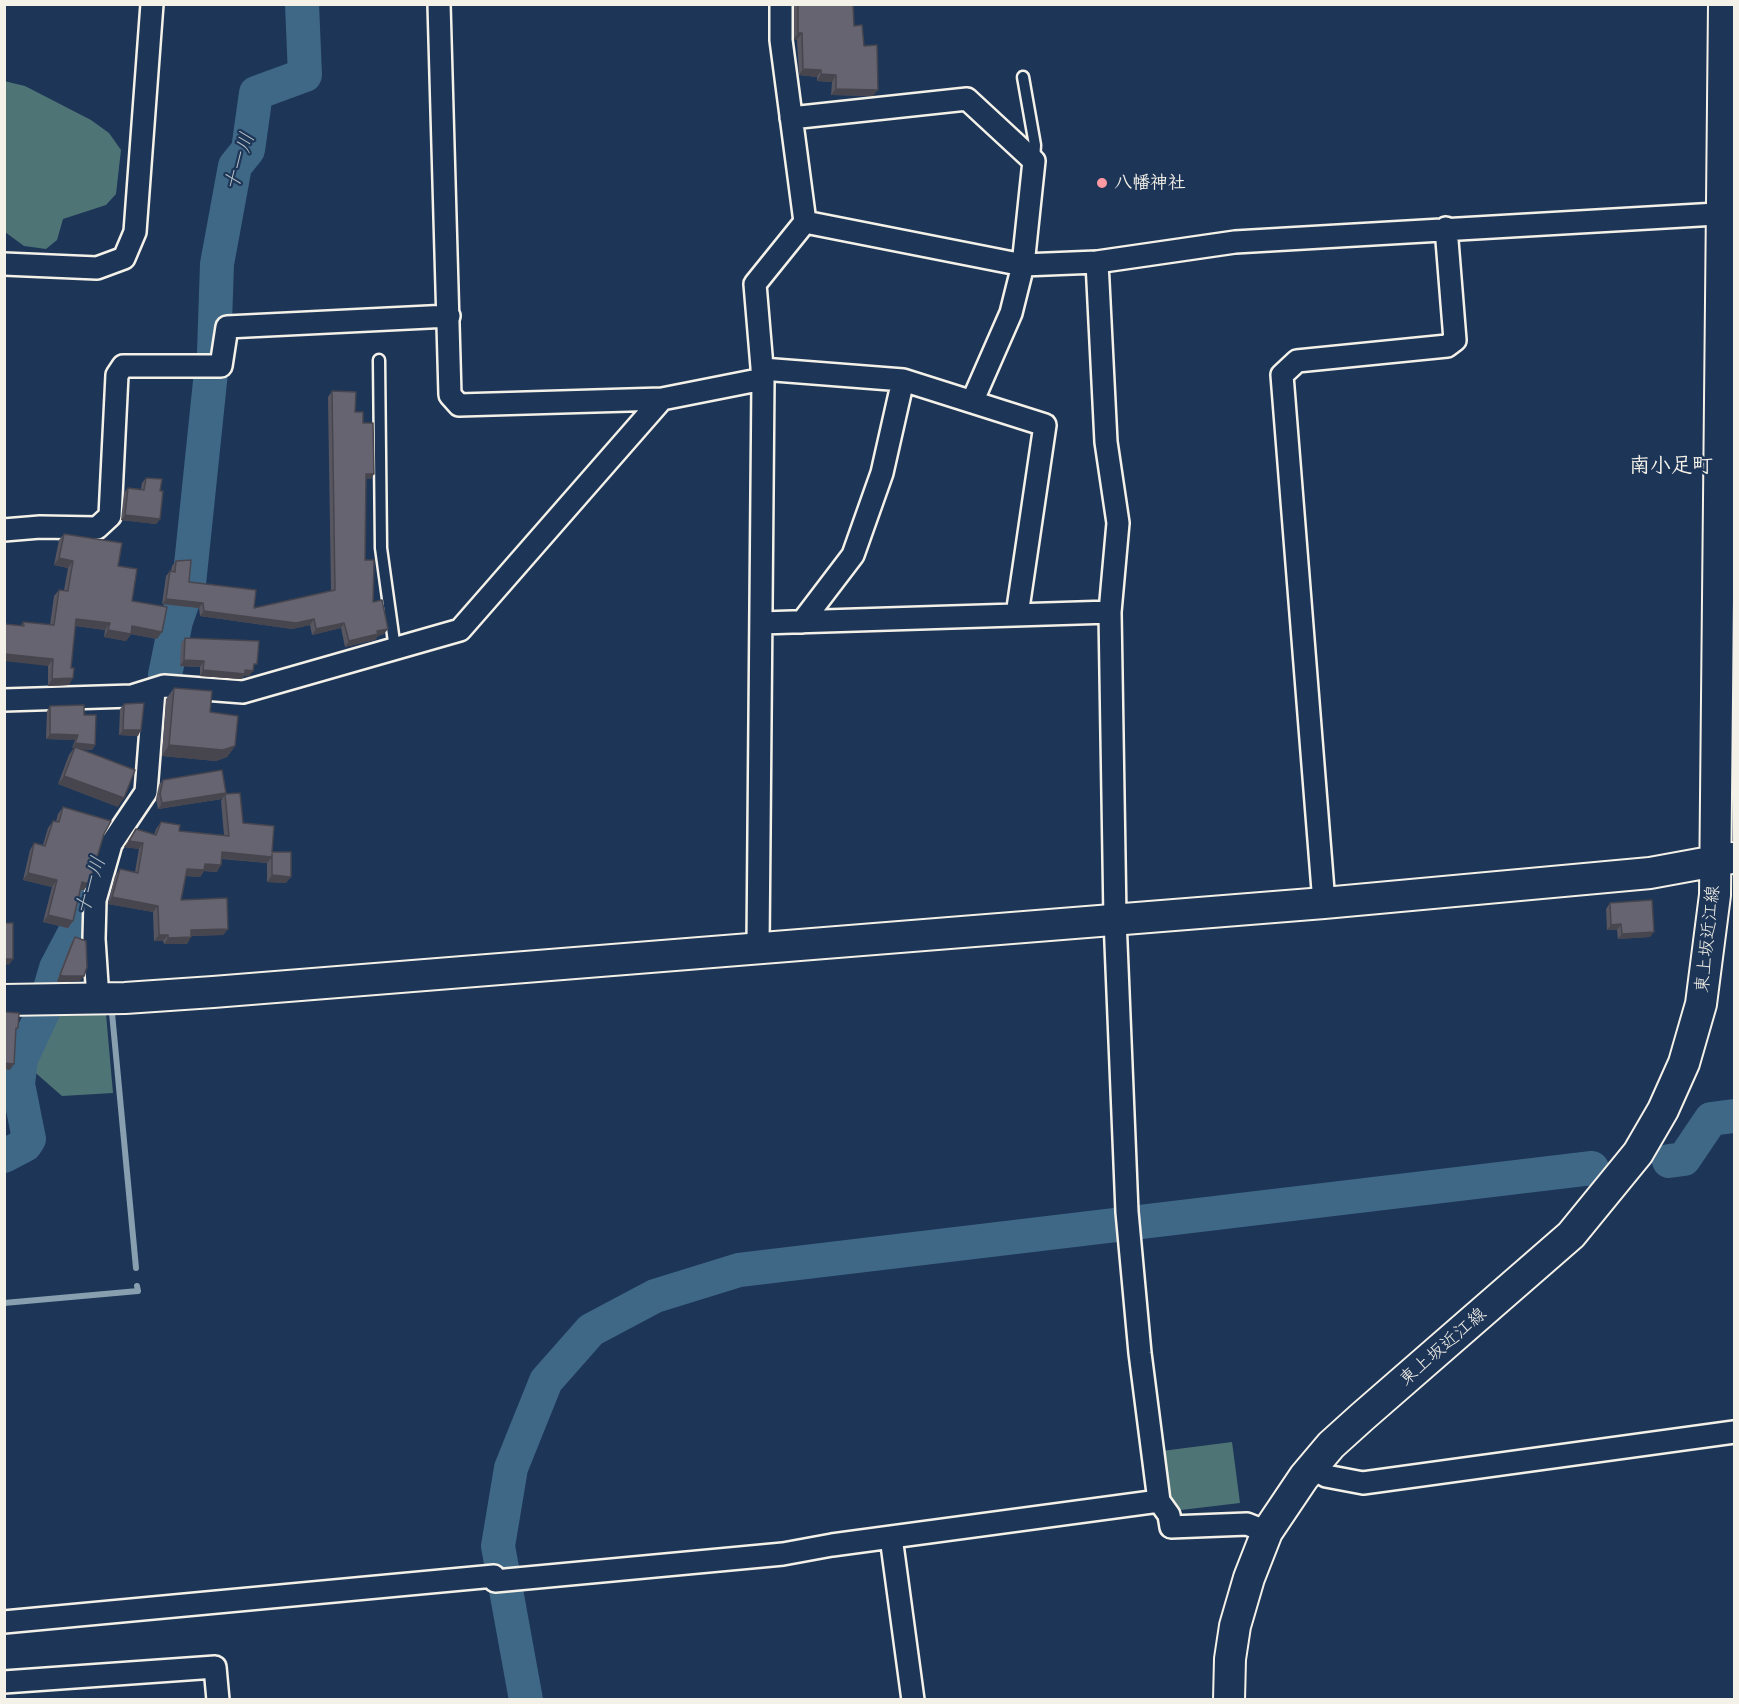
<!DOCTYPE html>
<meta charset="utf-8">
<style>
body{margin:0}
#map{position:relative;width:1739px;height:1704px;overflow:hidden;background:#1d3557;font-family:"Playpen Sans",sans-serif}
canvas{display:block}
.frame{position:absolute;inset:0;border:6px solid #f4f1e8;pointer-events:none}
</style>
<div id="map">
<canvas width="1739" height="1704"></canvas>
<div class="frame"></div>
</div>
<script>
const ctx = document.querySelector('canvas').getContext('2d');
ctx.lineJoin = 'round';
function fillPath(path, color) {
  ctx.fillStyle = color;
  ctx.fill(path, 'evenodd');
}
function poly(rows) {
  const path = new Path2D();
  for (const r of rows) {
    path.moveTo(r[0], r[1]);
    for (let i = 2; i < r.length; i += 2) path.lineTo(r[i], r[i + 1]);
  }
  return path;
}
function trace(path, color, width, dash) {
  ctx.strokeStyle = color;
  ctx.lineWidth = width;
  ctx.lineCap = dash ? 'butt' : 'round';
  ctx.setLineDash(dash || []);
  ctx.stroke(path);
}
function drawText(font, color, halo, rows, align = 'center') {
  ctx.font = font + ' "Playpen Sans","Klee One",sans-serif';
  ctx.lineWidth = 4.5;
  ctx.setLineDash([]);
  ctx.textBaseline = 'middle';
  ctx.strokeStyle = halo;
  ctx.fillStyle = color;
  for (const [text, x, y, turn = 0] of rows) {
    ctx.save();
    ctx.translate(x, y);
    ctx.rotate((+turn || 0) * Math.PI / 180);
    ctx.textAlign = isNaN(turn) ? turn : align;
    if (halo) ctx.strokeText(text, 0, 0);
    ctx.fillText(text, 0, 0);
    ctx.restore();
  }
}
fillPath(poly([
 [4,81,25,86,91,120,109,133,121,150,116,194,106,205,63,219,57,240,46,249,24,246,5,232],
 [106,1014,113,1093,62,1096,30,1068,52,1016],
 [1232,1442,1240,1503,1181,1510,1167,1502,1162,1451]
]), '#4f7476');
trace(poly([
 [112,1013,136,1268],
 [4,1303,138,1291,137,1286]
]), '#879fae', 6);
trace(poly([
 [214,352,217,264,235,166,248,150,256,93,305,75,302,4],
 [165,675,176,621,189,584,211,372],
 [49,992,56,968,85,913,95,868],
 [4,1156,25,1145,29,1139,18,1084,21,1059,43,1012],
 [1669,1161,1684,1159,1711,1119,1734,1116],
 [526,1700,498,1546,511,1468,546,1381,591,1330,655,1296,739,1270,1592,1168]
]), '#3f6887', 34);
const lane = poly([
 [1023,77,1035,145,1034,160],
 [379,360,381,548,395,649]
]);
const street = poly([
 [439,4,450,395,459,405,662,399,763,379,755,284,805,222],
 [781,4,781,40,805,222,1023,265,1097,262],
 [791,118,967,99,1034,161,1023,265,1011,313,972,402],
 [4,264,97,268,124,258,135,232,152,4],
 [762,369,903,380,1045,425,1017,615],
 [4,530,40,527,97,528,110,516,117,375,123,366,221,366,227,327,449,316],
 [802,622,853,555,882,473,903,380],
 [761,623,1110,612],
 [4,700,132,696,164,686,243,692,460,630,662,399],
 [1324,903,1282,375,1297,361,1447,346,1455,340,1446,228],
 [758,946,763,379],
 [98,999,94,939,95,900,111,844,146,792,154,690],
 [1312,1468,1326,1476,1363,1483,1734,1432],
 [1267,1532,1247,1524,1171,1527,1169,1515,1159,1501,1140,1353,1127,1212,1115,919,1110,612,1118,523,1106,442,1097,262,1235,242,1734,213],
 [891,1537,913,1700],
 [495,1581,783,1554,832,1545,1159,1501],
 [4,1622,494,1576],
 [4,1682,215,1667,218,1700]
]);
const secondary = poly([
 [4,1000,125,998,213,992,1324,903,1650,873,1732,858],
 [1229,1700,1230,1659,1235,1626,1249,1578,1267,1532,1304,1477,1331,1445,1362,1417,1571,1235,1638,1153,1663,1110,1684,1063,1701,1004,1715,895,1724,4]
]);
trace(lane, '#f4f1e8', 15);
trace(street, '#f4f1e8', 26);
trace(secondary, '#f4f1e8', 34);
trace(lane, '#1d3557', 10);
trace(street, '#1d3557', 21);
trace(secondary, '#1d3557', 30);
fillPath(poly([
 [794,4,853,4,854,26,864,46,873,96,831,95,832,82,817,81,817,77,799,75,797,40,794,39],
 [332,391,355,412,363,423,371,479,366,479,365,560,373,602,384,634,378,636,375,640,345,647,341,628,312,635,310,625,292,629,200,616,199,608,162,604,166,576,170,571,171,571,172,566,176,561,189,582,254,608,331,591,328,397],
 [146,478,160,491,160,519,156,524,121,520,124,493,128,488,141,489,142,483],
 [64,534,118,566,132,601,157,639,131,634,126,641,104,637,105,630,75,626,69,685,48,686,48,666,21,626,23,622,50,625,54,596,59,590,64,590,68,568,54,565,59,540],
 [185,638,253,669,249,676,244,676,241,679,200,676,200,667,180,666,181,643],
 [174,688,210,712,235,746,227,757,216,761,162,756,166,699],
 [124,704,138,736,119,735,120,709],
 [50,706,84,715,95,745,92,750,79,749,118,807,58,784,69,755,74,748,72,748,75,740,46,739,47,711],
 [163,780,226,793,222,799,158,809,156,799,159,785],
 [225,794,243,823,272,852,286,883,267,882,267,863,222,859,217,872,204,871,200,877,186,876,181,900,228,929,223,935,191,936,187,944,164,944,163,941,154,941,153,912,108,904,115,876,120,869,135,872,139,849,124,847,136,829,154,835,156,829,161,822,179,831,224,835,221,801],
 [63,807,104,834,84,890,81,890,73,921,68,928,43,922,52,887,23,880,30,850,34,843,43,845,48,828,53,821,56,822,58,814],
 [1610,903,1650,937,1618,939,1617,930,1607,930,1606,909],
 [75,937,80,981,59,982,57,981,71,943]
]), '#585660');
fillPath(poly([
 [798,33,802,33,797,40,794,39],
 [803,69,821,70,817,77,799,75],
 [821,74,836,75,832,82,817,81],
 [836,89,878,90,873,96,831,95],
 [366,474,374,474,371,479,362,479],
 [125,515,160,519,156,524,121,520],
 [59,558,73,561,68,568,54,565],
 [166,599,203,603,199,608,162,604],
 [204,611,314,619,310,625,292,629,200,616],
 [76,619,110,623,105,630,71,625],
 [344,623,341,628,312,635,316,629],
 [132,626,162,632,157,639,127,633],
 [388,629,384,634,378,636,375,640,345,647,349,641,377,631],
 [108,630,131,634,126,641,104,637],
 [4,654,53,659,48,666,4,661],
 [184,660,204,661,200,667,180,666],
 [203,670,245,670,253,671,249,676,244,676,241,679,200,676],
 [73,678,69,685,48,686,52,679],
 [123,730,141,730,138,736,119,735],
 [50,734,78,735,75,740,46,739],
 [75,743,95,745,92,750,72,748],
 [169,745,235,746,227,757,216,761,162,756],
 [64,776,124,798,118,807,58,784],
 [226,793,222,799,158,809,162,803],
 [129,841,143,843,139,849,124,847],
 [222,852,272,857,267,863,218,858],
 [205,864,221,865,217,872,204,871,200,877,183,876,187,869],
 [28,873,57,880,52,887,23,880],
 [272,875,291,877,286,883,267,882],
 [82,882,89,884,84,890,78,889],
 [112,897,158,906,153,912,108,904],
 [48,915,73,921,68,928,43,922],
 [1621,924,1617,930,1607,930,1611,925],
 [228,929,223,935,186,936,191,930],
 [1654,932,1650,937,1618,939,1622,934],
 [159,935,168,935,163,941,154,941],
 [191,937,187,944,164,944,168,938],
 [4,959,13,959,9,965,4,964],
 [60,975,84,976,80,981,59,982,57,981],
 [4,1063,14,1064,10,1070,4,1069]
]), '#47464e');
const building = poly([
 [798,4,853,4,854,26,862,25,864,46,877,45,878,90,836,89,836,75,821,74,821,70,803,69,802,33,798,33,798,4],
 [332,391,356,392,355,412,363,412,363,423,373,423,374,474,366,474,365,560,374,560,373,602,382,600,388,629,377,631,378,634,349,641,344,623,316,629,314,619,296,623,204,611,203,603,166,599,170,571,175,572,176,561,191,560,189,582,256,590,254,608,335,590,332,391],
 [146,478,162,479,160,491,163,491,160,519,125,515,128,488,144,490,146,478],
 [64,534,122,543,118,566,137,569,132,601,167,607,162,632,132,626,131,634,108,630,110,623,76,619,71,668,74,668,73,678,52,679,53,659,4,654,4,624,24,626,23,622,54,625,59,590,68,591,73,561,59,558,64,534],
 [185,638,259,641,257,664,254,664,253,671,245,670,245,674,203,670,204,661,184,660,185,638],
 [174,688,212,691,210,712,238,716,235,746,223,750,169,745,174,688],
 [144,703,141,730,123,730,124,704,144,703],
 [84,705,84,715,96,715,95,745,75,743,78,735,50,734,50,706,84,705],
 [75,747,135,770,124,798,64,776,75,747],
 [222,770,226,793,162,803,160,794,163,780,222,770],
 [240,793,243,823,274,826,272,852,291,852,291,877,272,875,272,854,272,857,222,852,221,865,205,864,204,870,187,869,181,900,227,898,228,929,191,930,191,937,168,938,168,935,159,935,158,906,112,897,120,869,138,873,143,843,129,841,136,829,156,835,161,822,180,825,179,831,229,836,225,794,240,793],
 [63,807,111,821,104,834,89,884,82,882,73,921,48,915,57,880,28,873,34,843,45,846,53,821,59,822,63,807],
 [1652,900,1654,932,1622,934,1621,924,1611,925,1610,903,1652,900],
 [4,923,13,923,13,959,4,959,4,923],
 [75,937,86,941,87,967,84,976,63,976,60,975,75,937],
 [4,1012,19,1013,18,1028,16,1028,14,1064,4,1063,4,1012]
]);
fillPath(building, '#666470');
trace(building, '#47464e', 1.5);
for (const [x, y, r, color] of [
 [1102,183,6,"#ff9aa2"]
]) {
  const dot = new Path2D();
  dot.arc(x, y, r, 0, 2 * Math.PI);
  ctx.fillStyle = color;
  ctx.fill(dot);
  trace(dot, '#1d3557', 2);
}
drawText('bold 18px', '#f4f1e8', '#1d3557', [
 ["八幡神社",1114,183]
], 'left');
drawText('18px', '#f4f1e8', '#1d3557', [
 ["東上坂近江線",1708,939,-84],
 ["東上坂近江線",1443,1347,-41]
]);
drawText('italic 20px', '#b5c1c6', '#1d3557', [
 ["十一川",240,162,-73],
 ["十一川",91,886,-73]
]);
drawText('bold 21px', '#f4f1e8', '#1d3557', [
 ["南小足町",1671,466]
]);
</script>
